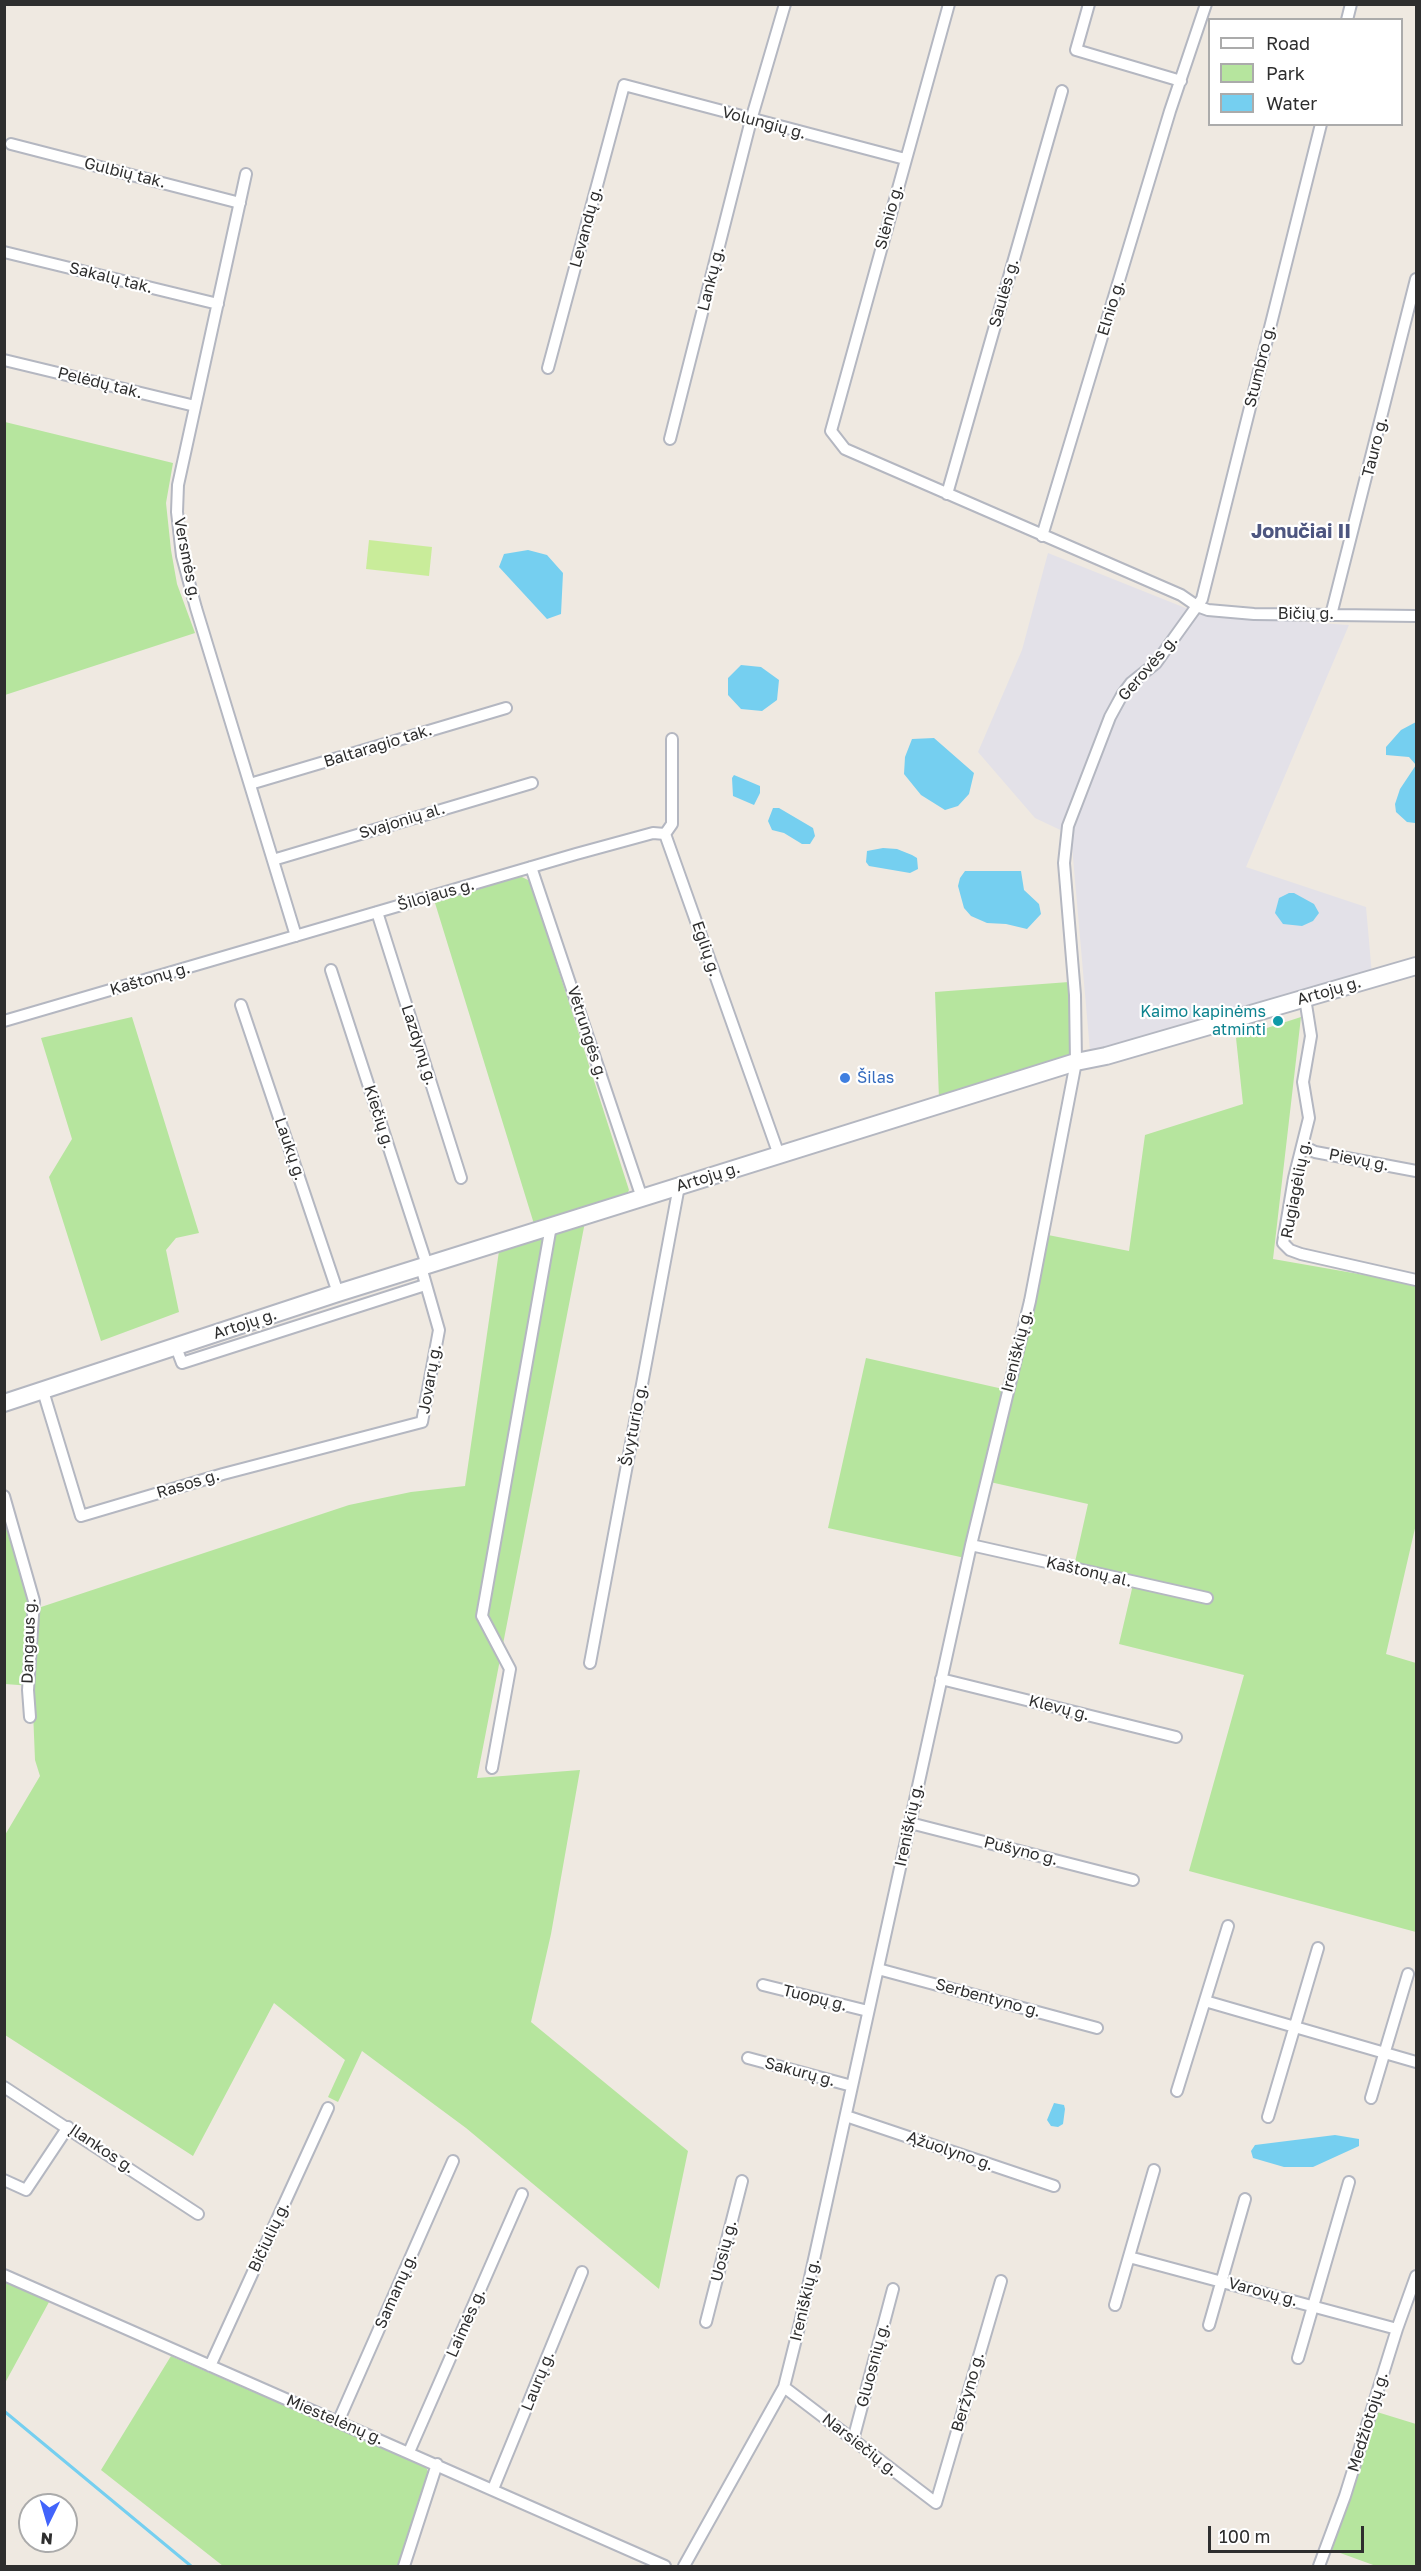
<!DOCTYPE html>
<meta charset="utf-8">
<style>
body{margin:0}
#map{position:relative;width:1421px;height:2571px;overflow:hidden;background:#efe9e1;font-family:"Golos Text",sans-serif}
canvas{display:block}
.frame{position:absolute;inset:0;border:6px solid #2e2e2e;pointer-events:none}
.legend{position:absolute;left:1208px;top:18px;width:195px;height:108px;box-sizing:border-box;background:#fff;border:2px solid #ababab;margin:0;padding:8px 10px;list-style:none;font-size:18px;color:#2e2e2e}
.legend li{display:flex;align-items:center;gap:12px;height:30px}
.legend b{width:30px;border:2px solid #ababab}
.north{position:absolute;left:18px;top:2493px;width:60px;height:60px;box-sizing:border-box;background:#fff;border:2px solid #ababab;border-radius:50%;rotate:185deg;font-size:16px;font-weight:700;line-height:24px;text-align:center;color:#2e2e2e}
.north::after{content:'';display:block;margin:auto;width:21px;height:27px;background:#4264fb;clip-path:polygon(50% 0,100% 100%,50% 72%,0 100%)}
.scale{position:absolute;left:1208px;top:2526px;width:156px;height:27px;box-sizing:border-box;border:3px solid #2e2e2e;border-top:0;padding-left:8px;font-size:18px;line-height:21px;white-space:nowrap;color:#2e2e2e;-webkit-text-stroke:4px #fff;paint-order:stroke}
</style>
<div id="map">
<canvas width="1421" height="2571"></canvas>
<div class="frame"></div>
<ul class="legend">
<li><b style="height:8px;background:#fff"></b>Road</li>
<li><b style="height:16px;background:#b6e59e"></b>Park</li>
<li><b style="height:16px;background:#75cff0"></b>Water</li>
</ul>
<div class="north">N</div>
<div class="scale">100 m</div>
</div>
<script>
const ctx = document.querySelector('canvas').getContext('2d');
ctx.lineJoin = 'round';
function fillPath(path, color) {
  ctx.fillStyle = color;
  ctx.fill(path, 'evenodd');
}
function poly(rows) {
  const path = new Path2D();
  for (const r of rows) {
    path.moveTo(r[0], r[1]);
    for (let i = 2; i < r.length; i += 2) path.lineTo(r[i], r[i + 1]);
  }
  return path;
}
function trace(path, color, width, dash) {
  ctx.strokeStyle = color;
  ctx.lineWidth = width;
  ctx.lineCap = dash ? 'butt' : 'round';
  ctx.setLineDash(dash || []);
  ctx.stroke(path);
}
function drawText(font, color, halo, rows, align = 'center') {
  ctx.font = font + ' "Golos Text",sans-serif';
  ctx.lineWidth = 4.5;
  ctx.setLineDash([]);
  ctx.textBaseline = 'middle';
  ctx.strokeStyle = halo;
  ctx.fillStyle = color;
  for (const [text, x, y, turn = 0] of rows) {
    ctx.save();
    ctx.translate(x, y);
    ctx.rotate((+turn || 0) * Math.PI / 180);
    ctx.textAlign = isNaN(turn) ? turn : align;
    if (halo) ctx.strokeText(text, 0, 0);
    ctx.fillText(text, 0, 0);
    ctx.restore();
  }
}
fillPath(poly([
 [1048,553,1203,615,1349,625,1246,867,1366,907,1372,975,1090,1051,1071,835,1035,818,978,752,1022,650]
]), '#e3e1e8');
fillPath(poly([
 [5,422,173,463,166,503,171,550,177,584,195,633,5,695],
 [520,876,530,881,629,1190,627,1194,534,1224,435,903],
 [1069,982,1070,1057,939,1099,935,992],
 [132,1017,199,1233,176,1238,166,1250,179,1312,101,1341,49,1177,72,1139,41,1038],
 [1301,1017,1273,1259,1416,1284,1416,1524,1386,1654,1416,1663,1416,1932,1189,1871,1244,1675,1119,1644,1135,1576,1075,1562,1088,1504,990,1482,1048,1235,1129,1251,1145,1135,1243,1104,1236,1038],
 [585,1222,477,1778,580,1770,551,1934,531,2022,688,2151,659,2289,466,2128,362,2051,338,2102,328,2097,345,2060,274,2003,193,2156,5,2035,5,1835,40,1776,35,1760,32,1686,5,1684,4,1521,32,1610,349,1505,411,1492,465,1486,499,1251],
 [866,1358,1003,1389,965,1558,828,1528],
 [5,2282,49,2302,5,2383],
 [171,2356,426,2467,428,2472,398,2566,223,2566,101,2470],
 [1377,2412,1416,2424,1416,2566,1376,2566,1332,2550]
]), '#b6e59e');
fillPath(poly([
 [369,540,432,547,429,576,366,569]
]), '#c9ec9a');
fillPath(poly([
 [528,550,547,555,563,573,561,614,547,619,499,567,504,554],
 [741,665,761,667,779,680,777,700,762,711,741,709,728,695,728,678],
 [1416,722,1416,822,1415,823,1407,822,1396,812,1395,804,1400,789,1416,765,1409,757,1386,755,1386,747,1401,730],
 [934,738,974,773,969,794,958,806,945,810,921,795,904,774,905,757,912,739],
 [734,775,760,786,760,793,754,805,733,796,732,778],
 [773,808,779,808,813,828,815,836,810,844,802,844,784,833,772,830,768,821],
 [883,848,897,849,912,855,917,858,918,869,910,873,869,866,866,862,867,851],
 [965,871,1021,871,1024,890,1039,904,1041,914,1027,929,1006,924,987,923,971,916,964,908,958,886,960,878],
 [1289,893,1294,893,1314,904,1319,913,1313,921,1302,926,1283,924,1275,913,1279,898],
 [1054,2103,1064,2105,1065,2109,1063,2124,1058,2127,1051,2126,1047,2120],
 [1335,2135,1359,2139,1359,2146,1313,2167,1284,2167,1253,2158,1251,2151,1255,2145]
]), '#75cff0');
trace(poly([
 [4,2411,191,2566]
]), '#75cff0', 3);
const minor = poly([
 [949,4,831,431,845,449,1181,595,1197,606,1208,610,1254,614,1416,616],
 [1089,4,1076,50,1181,81],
 [1347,20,1351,4],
 [11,144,240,203],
 [246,174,185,453,178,485,177,512,182,556,196,608,296,936],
 [4,252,218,304],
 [4,360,195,406],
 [548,368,624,85,905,159],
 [670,439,751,120,785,4],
 [947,494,1062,91],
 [1042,536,1170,111,1206,4],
 [1331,615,1416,279],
 [672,739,672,824,665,834,779,1155],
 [250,784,506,708],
 [273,860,532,783],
 [531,867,642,1198],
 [377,912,461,1178],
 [331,970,427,1265],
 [1305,998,1311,1036,1303,1082,1309,1118,1294,1178,1283,1243,1290,1250,1301,1254,1416,1280],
 [241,1005,338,1293],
 [4,1021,576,854,653,833,665,834],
 [1303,1146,1315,1152,1416,1171],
 [176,1347,182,1363,425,1285],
 [43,1391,81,1516,223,1474,422,1422,439,1330,421,1267],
 [4,1496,34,1601,28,1690,30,1717],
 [971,1545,1207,1598],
 [590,1663,679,1186],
 [941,1679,1176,1737],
 [492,1768,510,1669,482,1616,551,1226],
 [910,1823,1133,1880],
 [878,1969,1097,2028],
 [763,1985,868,2011],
 [1205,2001,1416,2062],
 [748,2058,852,2086],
 [4,2087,198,2214],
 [1177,2091,1228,1926],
 [1371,2098,1408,1974],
 [846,2116,1054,2186],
 [1268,2117,1318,1948],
 [4,2180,26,2190,68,2127],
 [1129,2257,1397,2329],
 [4,2275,665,2566],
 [1115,2305,1154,2170],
 [706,2322,742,2181],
 [1209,2325,1245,2199],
 [1298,2358,1349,2182],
 [210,2366,328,2108],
 [784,2387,936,2503,1001,2281],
 [338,2422,453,2161],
 [853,2440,893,2289],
 [409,2452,522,2194],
 [493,2489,582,2272],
 [404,2566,437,2464],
 [684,2566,784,2387,800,2323,971,1545,1030,1301,1076,1062,1075,995,1064,863,1068,826,1110,717,1122,695,1131,683,1156,663,1202,599,1321,124],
 [1319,2566,1345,2496,1397,2329,1416,2276]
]);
const secondary = poly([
 [4,1403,338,1293,1076,1062,1106,1056,1416,966]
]);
trace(minor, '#b4b7c1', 14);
trace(secondary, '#b4b7c1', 20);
trace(minor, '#fff', 10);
trace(secondary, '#fff', 16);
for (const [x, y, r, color] of [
 [1278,1021,6,"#0f9aa8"],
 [845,1078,6,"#3f7fe0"]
]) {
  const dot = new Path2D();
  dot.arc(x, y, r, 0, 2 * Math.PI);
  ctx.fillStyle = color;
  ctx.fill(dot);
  trace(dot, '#fff', 2);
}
drawText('16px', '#2e2e2e', '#fff', [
 ["Volungių g.",764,123,15],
 ["Gulbių tak.",125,173,14],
 ["Slėnio g.",889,217,-75],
 ["Levandų g.",586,227,-75],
 ["Sakalų tak.",111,278,14],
 ["Lankų g.",711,279,-76],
 ["Saulės g.",1004,293,-74],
 ["Elnio g.",1111,308,-73],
 ["Stumbro g.",1260,366,-76],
 ["Pelėdų tak.",100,383,14],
 ["Tauro g.",1375,447,-76],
 ["Versmės g.",187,559,79],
 ["Bičių g.",1306,614],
 ["Gerovės g.",1148,668,-49],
 ["Baltaragio tak.",378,746,-17],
 ["Svajonių al.",402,821,-17],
 ["Šilojaus g.",436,895,-16],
 ["Eglių g.",706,949,71],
 ["Kaštonų g.",150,979,-16],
 ["Artojų g.",1329,991,-16],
 ["Vėtrungės g.",587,1033,72],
 ["Lazdynų g.",419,1045,72],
 ["Kiečių g.",379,1117,72],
 ["Laukų g.",290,1149,71],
 ["Pievų g.",1359,1160,11],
 ["Artojų g.",708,1177,-17],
 ["Rugiagėlių g.",1296,1189,-79],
 ["Artojų g.",245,1324,-18],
 ["Ireniškių g.",1017,1351,-76],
 ["Jovarų g.",430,1379,-80],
 ["Švyturio g.",634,1425,-79],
 ["Rasos g.",188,1484,-17],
 ["Kaštonų al.",1089,1572,13],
 ["Dangaus g.",29,1641,-88],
 ["Klevų g.",1059,1708,14],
 ["Ireniškių g.",909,1825,-78],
 ["Pušyno g.",1021,1851,14],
 ["Tuopų g.",815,1998,14],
 ["Serbentyno g.",988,1998,15],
 ["Sakurų g.",800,2072,15],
 ["Įlankos g.",102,2149,34],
 ["Ąžuolyno g.",950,2151,19],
 ["Bičiulių g.",269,2237,-65],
 ["Uosių g.",724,2251,-76],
 ["Samanų g.",396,2291,-66],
 ["Varovų g.",1263,2292,15],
 ["Ireniškių g.",805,2300,-77],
 ["Laimės g.",466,2323,-66],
 ["Gluosnių g.",873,2365,-75],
 ["Laurų g.",538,2381,-68],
 ["Beržyno g.",968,2392,-74],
 ["Miestelėnų g.",335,2420,23],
 ["Medžiotojų g.",1368,2422,-73],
 ["Narsiečių g.",860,2445,38]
]);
drawText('16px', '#0d838f', '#fff', [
 ["Kaimo kapinėms",1266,1012],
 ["atminti",1266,1030]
], 'right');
drawText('16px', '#366cbe', '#fff', [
 ["Šilas",857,1078]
], 'left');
drawText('bold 20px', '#4d5680', '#fff', [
 ["Jonučiai II",1301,532]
]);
</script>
